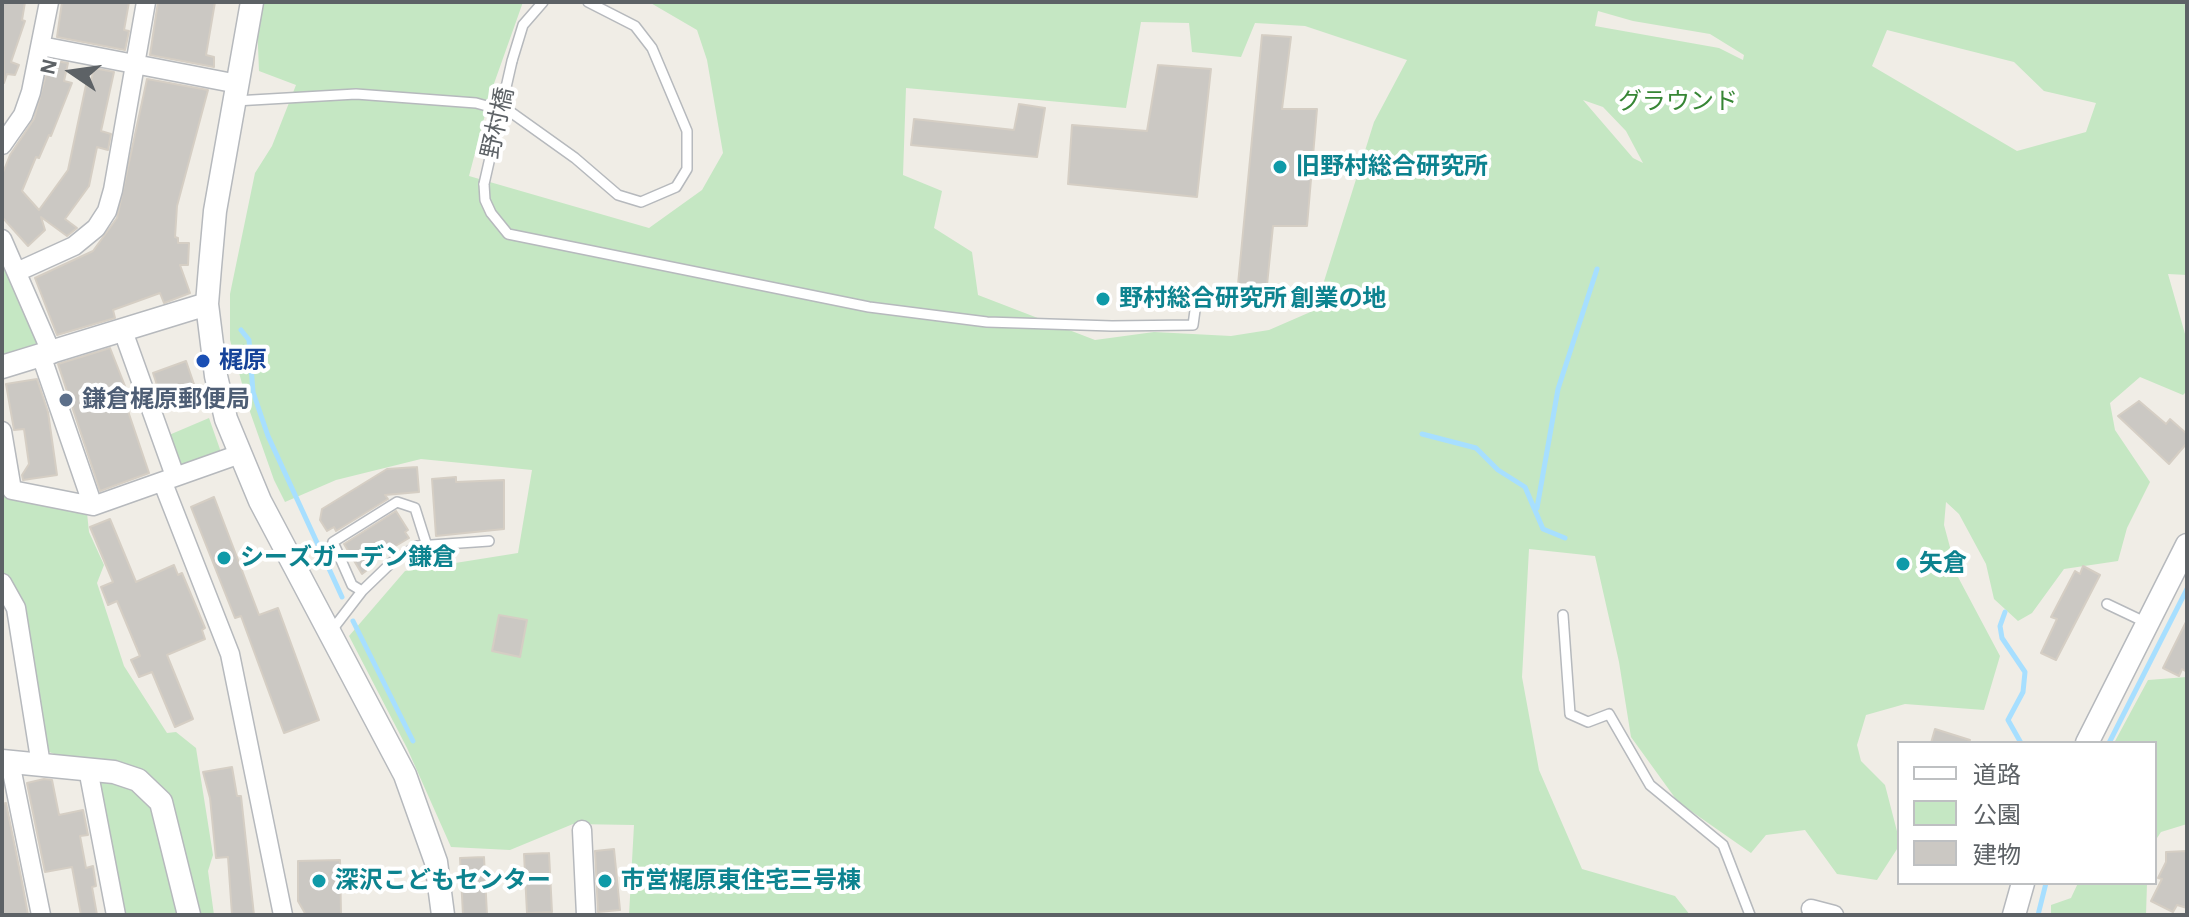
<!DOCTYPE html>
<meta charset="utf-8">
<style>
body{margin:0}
#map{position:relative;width:2189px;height:917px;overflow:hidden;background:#f0ede6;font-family:"Alegreya Sans","Noto Sans JP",sans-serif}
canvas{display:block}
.frame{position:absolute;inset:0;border:4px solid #5d6266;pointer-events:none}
.legend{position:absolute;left:1897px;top:741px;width:260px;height:144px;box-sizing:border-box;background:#fff;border:2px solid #bec0c2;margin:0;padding:10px 14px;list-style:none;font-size:24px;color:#5d6266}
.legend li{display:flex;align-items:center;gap:16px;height:40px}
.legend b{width:40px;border:2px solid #bec0c2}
.north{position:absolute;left:32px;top:32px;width:80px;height:80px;-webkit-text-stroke:6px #fff;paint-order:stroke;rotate:283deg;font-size:22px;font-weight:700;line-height:32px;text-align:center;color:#5d6266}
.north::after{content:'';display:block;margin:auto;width:28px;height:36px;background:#5d6266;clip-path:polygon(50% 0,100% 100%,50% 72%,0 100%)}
</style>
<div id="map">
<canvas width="2189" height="917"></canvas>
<div class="frame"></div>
<ul class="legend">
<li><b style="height:10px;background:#fff"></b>道路</li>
<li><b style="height:22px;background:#c5e7c3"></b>公園</li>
<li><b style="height:22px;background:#cbc8c3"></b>建物</li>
</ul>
<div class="north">N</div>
</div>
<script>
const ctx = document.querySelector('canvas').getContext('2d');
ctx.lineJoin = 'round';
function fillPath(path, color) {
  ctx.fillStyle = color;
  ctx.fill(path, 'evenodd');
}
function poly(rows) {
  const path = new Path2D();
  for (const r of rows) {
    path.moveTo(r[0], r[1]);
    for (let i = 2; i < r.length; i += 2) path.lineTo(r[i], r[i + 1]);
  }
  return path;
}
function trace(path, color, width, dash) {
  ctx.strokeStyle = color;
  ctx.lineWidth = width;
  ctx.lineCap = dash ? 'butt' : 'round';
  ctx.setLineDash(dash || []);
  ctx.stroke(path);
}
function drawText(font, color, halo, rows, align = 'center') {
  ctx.font = font + ' "Alegreya Sans","Noto Sans JP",sans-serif';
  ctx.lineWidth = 8;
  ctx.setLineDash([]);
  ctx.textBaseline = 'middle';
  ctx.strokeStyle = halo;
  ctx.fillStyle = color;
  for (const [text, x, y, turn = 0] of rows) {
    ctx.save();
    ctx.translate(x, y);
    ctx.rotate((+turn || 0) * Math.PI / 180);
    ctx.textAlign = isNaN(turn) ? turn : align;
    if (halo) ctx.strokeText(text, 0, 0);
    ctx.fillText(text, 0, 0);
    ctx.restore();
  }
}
fillPath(poly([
 [262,2,523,2,491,92,469,176,649,228,702,190,723,153,707,60,697,30,649,2,2187,2,2187,275,2168,274,2187,341,2187,391,2183,395,2140,377,2110,403,2115,430,2150,482,2127,528,2118,561,2064,569,2032,613,2018,621,1994,599,1986,564,1959,514,1946,502,1944,525,1958,577,2000,656,1984,710,1905,704,1866,715,1857,745,1861,761,1885,785,1899,839,1899,846,1877,880,1837,874,1805,830,1766,835,1751,853,1678,802,1631,737,1619,662,1595,556,1529,549,1522,677,1539,770,1582,869,1675,896,1690,915,629,915,634,825,573,824,510,850,451,847,407,748,349,636,405,571,518,553,532,470,421,459,336,480,285,502,274,480,249,409,230,340,230,294,255,173,272,146,296,85,259,71,257,22],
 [1598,11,1633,21,1710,34,1744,55,1743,60,1719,48,1595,26],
 [1141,22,1189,23,1192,52,1241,57,1255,23,1305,26,1407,60,1374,122,1315,310,1269,330,1231,336,1154,332,1095,340,978,295,972,252,934,228,942,191,903,175,906,88,1126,108],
 [1887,30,2014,62,2044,91,2096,103,2086,132,2017,151,1872,66],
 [1583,100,1603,107,1626,131,1643,163,1633,158],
 [2,251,37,342,36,348,2,357],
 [209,418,222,455,186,468,178,465,169,435],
 [2,495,87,513,89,532,104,565,97,583,124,666,167,733,176,732,196,748,213,855,208,871,214,915,199,915,171,803,47,751,2,575],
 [2187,677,2187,824,2161,832,2155,841,2155,743,2114,743,2148,680],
 [99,780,133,787,155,805,182,915,122,915],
 [2078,883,2147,883,2146,915,2051,915,2051,905,2071,898]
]), '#c5e7c3');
trace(poly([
 [241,330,249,340,253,392,268,436,342,597],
 [1422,434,1476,448,1498,470,1525,487,1543,529,1565,538],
 [1537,508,1558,389,1597,269],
 [2005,612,2000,626,2002,638,2025,672,2023,692,2008,720,2021,743],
 [353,621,413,741],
 [2109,743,2187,589],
 [2038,915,2046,883]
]), '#a7dfff', 5);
const building = poly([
 [2,2,25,2,22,20,25,21,11,62,19,65,15,75,7,74,4,83,2,2],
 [62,2,129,2,124,30,129,31,125,50,57,37,62,2],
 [158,2,215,2,206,55,214,57,214,67,150,55,158,2],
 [1262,35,1291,37,1282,109,1317,109,1307,226,1273,226,1265,305,1236,305,1262,35],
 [50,60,68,63,64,81,72,83,51,136,49,135,39,158,36,157,22,191,39,210,68,170,86,85,90,86,94,68,114,72,101,131,111,134,108,150,97,147,89,186,65,219,77,228,67,236,41,217,45,230,28,246,2,217,2,175,10,155,34,119,50,60],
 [1158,65,1211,69,1197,197,1068,184,1072,125,1147,131,1158,65],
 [147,79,208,90,177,206,175,237,178,238,178,243,189,243,188,265,180,265,190,293,164,303,160,293,113,310,115,318,57,335,35,278,93,251,117,218,147,79],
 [1019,104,1045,108,1037,157,911,145,914,119,1014,130,1019,104],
 [110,348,134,409,128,411,149,473,100,491,58,364,110,348],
 [186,361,196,390,162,400,153,373,186,361],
 [37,379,48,412,57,475,23,480,22,475,29,464,24,429,14,430,6,384,37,379],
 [2139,401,2166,424,2170,419,2187,434,2187,443,2169,464,2118,416,2139,401],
 [417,467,419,492,385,495,388,499,336,531,334,527,327,531,320,520,322,509,387,469,417,467],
 [456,477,456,482,504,480,504,529,436,536,432,479,456,477],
 [214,497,259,615,278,608,319,720,284,733,241,616,235,618,191,507,214,497],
 [396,511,408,530,405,532,409,538,372,560,375,564,362,574,344,544,396,511],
 [110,519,136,582,174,565,178,575,182,573,205,628,202,630,205,639,167,655,193,719,175,727,152,672,139,677,131,660,140,656,117,601,108,605,101,587,113,582,90,527,110,519],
 [2083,566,2100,575,2056,660,2041,653,2057,619,2051,617,2075,571,2080,574,2083,566],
 [499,615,527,620,520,657,492,651,499,615],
 [2187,620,2187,672,2182,669,2179,676,2163,668,2187,620],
 [1935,729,1970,740,1969,743,1931,743,1935,729],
 [232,767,237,796,241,796,254,915,232,915,228,857,216,858,210,798,203,772,232,767],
 [44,779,52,780,59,815,83,810,88,835,80,836,86,868,93,866,96,886,92,887,97,915,81,915,72,867,45,872,27,783,44,779],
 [6,803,22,882,28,915,2,915,2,804,6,803],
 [614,849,620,910,598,912,595,851,614,849],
 [2187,851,2187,908,2177,905,2173,912,2151,901,2162,879,2158,878,2166,862,2166,852,2187,851],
 [549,853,552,912,527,913,524,854,549,853],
 [484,857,487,915,463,915,460,858,484,857],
 [340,860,341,915,306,915,298,901,298,861,340,860]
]);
fillPath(building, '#cbc8c3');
trace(building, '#d5cec4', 2);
const service = poly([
 [512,61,523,25,543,2],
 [235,101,356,94,476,103,512,113,575,158,618,195,641,202,676,187,687,169,687,131,652,48,635,26,588,2],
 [484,184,485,200,491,213,508,234,869,307,987,322,1112,326,1193,325,1196,303],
 [362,591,352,585,333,542,397,502,415,508,427,546],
 [2107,604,2147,623],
 [1563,615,1570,714,1588,722,1609,714,1650,785,1723,845,1750,915],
 [332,630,362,591,391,563,417,546,489,541]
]);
const minor = poly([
 [41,46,238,84],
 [2,145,23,115,31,92,49,2],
 [2,239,52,354],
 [19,271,74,246,96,228,107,211,113,190,146,2],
 [123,331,175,476],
 [42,358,93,506],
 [2,431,12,490,93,506,240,454],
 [163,483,230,654,283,915],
 [2,583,16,608,41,765],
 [10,762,41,915],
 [88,769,116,915],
 [582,830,586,915],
 [1811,909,1834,915]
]);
const tertiary = poly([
 [252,2,215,211,210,267,207,304,216,376,226,419,260,501,405,775,436,862,443,915],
 [2,367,207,304],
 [2087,743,2187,545],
 [2,761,114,772,138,780,161,802,189,915],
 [2014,915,2023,883]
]);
trace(service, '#b6b9bd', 12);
trace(minor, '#b6b9bd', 21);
trace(tertiary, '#b6b9bd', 25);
trace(service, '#fff', 9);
trace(minor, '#fff', 18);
trace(tertiary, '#fff', 22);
const serviceBridge = poly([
 [484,184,512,61]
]);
trace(serviceBridge, '#b6b9bd', 12, []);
trace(serviceBridge, '#fff', 9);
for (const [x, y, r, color] of [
 [1280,167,8,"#0f9aa8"],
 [1103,299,8,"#0f9aa8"],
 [203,361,8,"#1a4fb4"],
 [66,400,8,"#5c6f8a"],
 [224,558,8,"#0f9aa8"],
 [1903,564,8,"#0f9aa8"],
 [319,881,8,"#0f9aa8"],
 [605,881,8,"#0f9aa8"]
]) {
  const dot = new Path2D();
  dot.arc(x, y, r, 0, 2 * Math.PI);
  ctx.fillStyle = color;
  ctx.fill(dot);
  trace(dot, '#fff', 3);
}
drawText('24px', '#378635', '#fff', [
 ["グラウンド",1678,102]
]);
drawText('24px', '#5d6266', '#fff', [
 ["野村橋",498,123,-77]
]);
drawText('bold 24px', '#0d838f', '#fff', [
 ["旧野村総合研究所",1296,167],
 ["野村総合研究所 創業の地",1119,299],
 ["シーズガーデン鎌倉",240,558],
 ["矢倉",1919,564],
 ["深沢こどもセンター",335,881],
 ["市営梶原東住宅三号棟",621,881]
], 'left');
drawText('bold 24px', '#164399', '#fff', [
 ["梶原",219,361]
], 'left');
drawText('bold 24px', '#4e5e75', '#fff', [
 ["鎌倉梶原郵便局",82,400]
], 'left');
</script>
